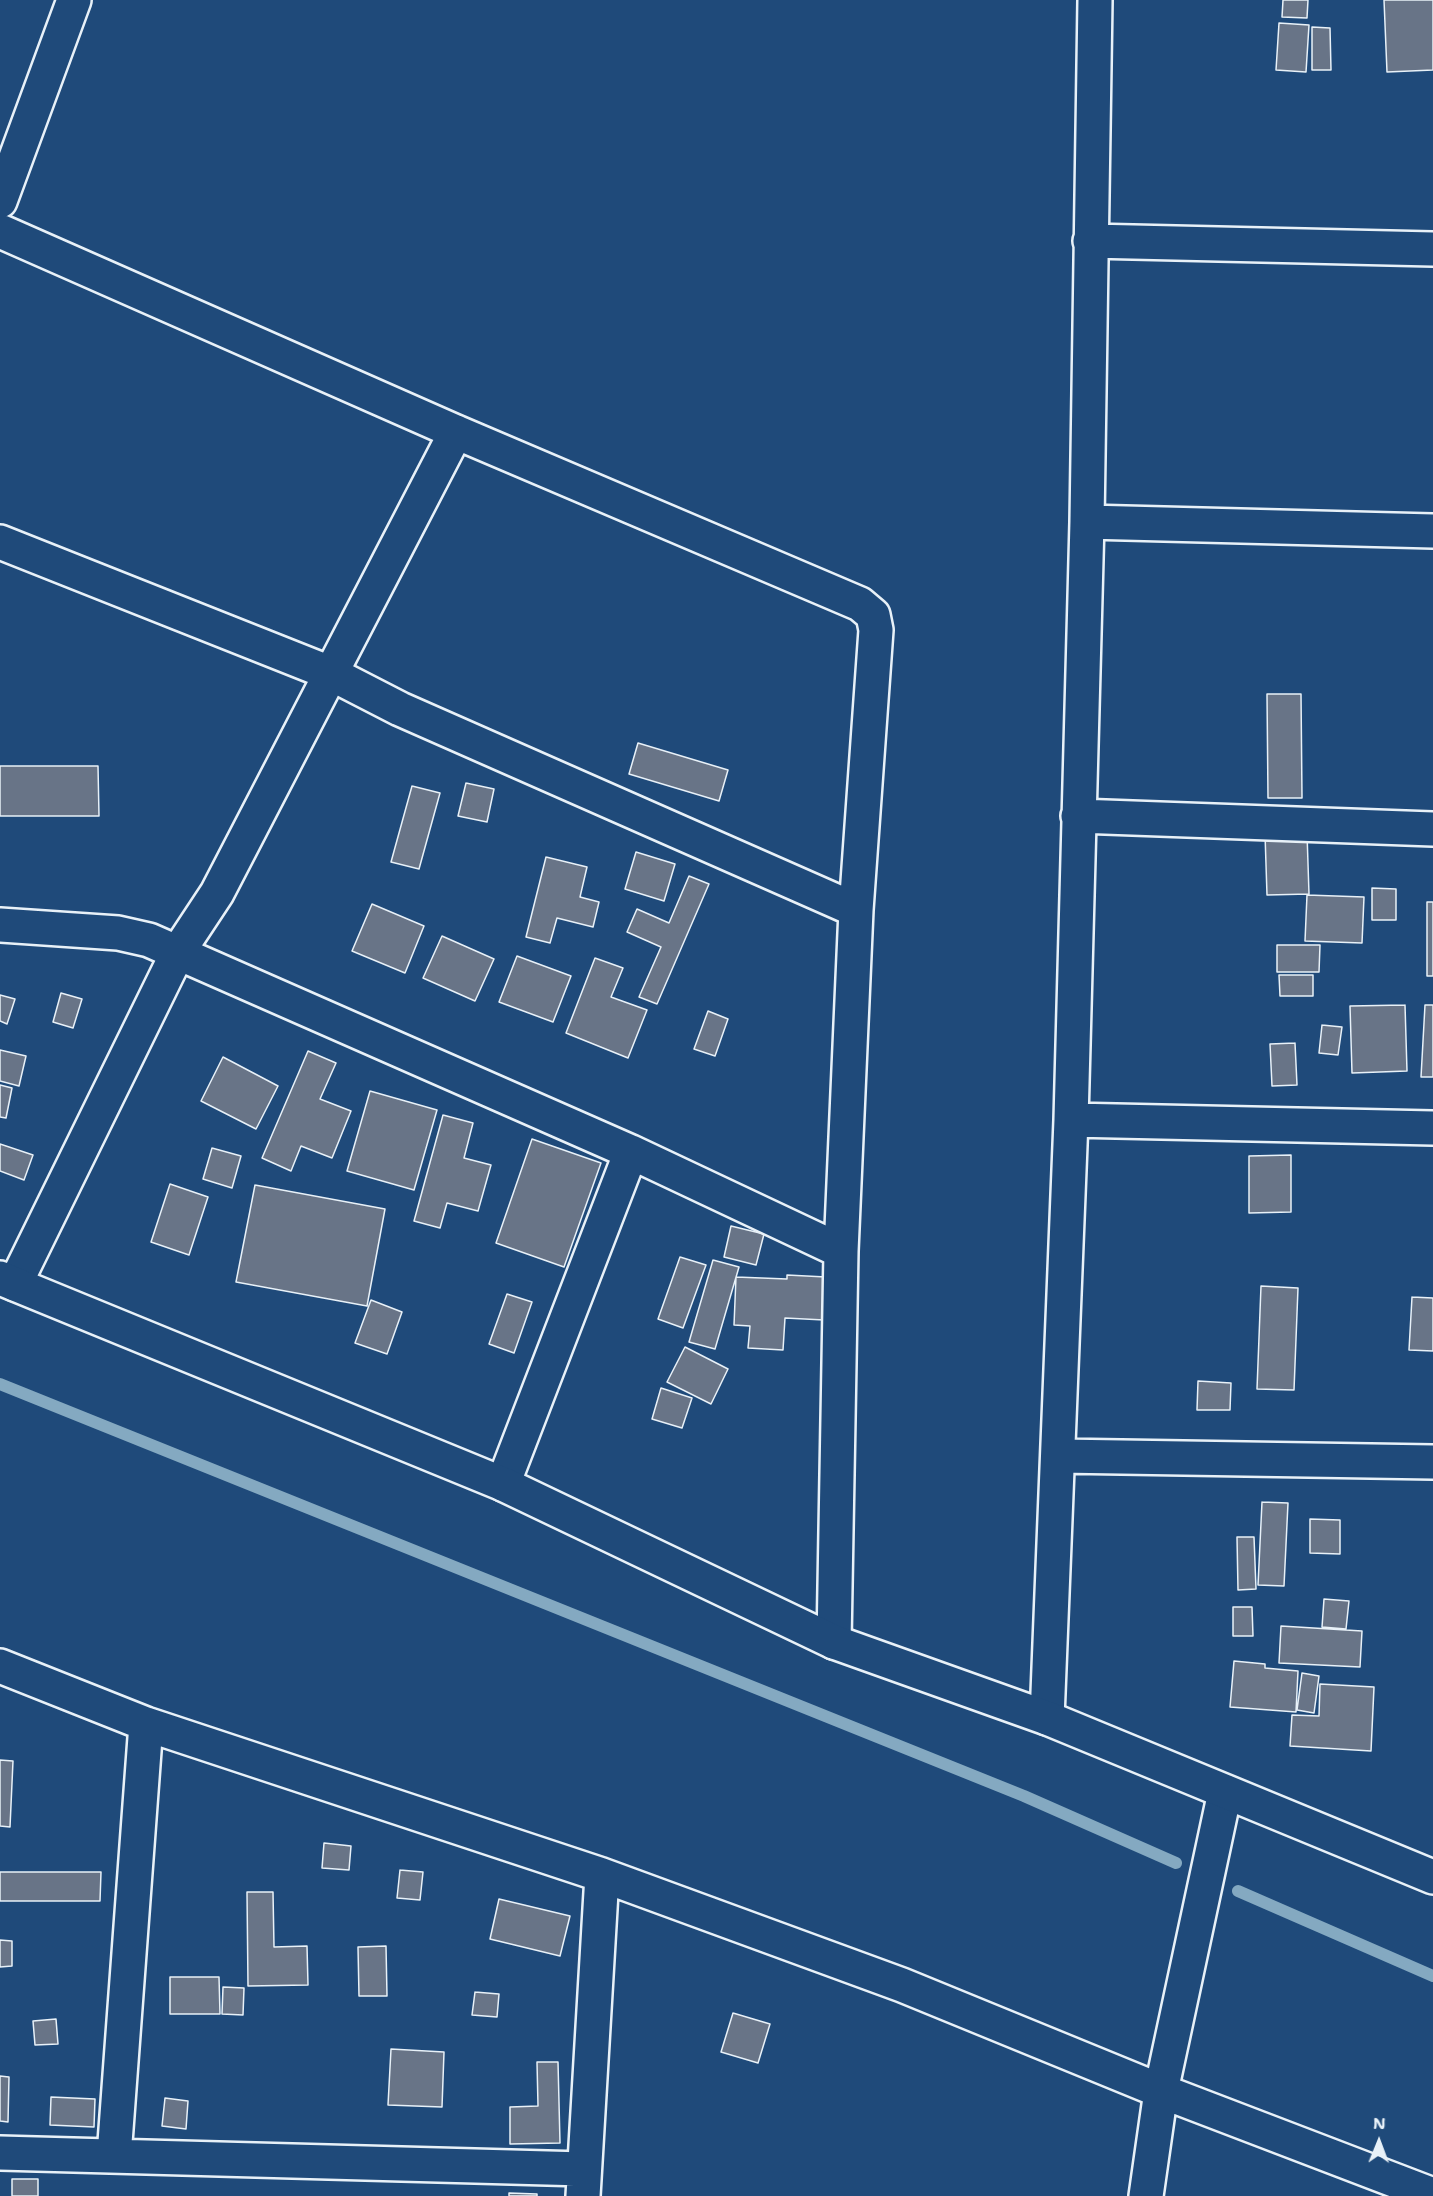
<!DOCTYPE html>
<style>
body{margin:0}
#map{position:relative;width:1433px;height:2196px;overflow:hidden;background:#1f4a7a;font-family:"Shantell Sans",sans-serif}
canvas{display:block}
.north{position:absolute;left:1349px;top:2112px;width:60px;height:60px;-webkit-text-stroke:4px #1f4a7a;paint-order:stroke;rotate:1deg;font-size:16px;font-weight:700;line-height:24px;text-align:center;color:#e8f1f8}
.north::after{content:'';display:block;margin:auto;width:21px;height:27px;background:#e8f1f8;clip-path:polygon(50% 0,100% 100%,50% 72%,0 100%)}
</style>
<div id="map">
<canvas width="1433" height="2196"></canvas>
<div class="north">N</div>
</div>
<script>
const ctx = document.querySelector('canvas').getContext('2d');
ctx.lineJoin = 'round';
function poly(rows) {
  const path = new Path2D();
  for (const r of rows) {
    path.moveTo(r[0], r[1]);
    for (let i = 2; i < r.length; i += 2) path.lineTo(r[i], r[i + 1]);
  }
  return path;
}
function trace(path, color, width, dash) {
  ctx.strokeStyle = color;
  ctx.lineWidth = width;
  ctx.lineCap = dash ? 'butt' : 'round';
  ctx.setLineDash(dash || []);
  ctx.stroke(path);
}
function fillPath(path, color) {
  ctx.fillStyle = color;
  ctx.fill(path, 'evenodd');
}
trace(poly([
 [0,1384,1024,1796,1176,1863],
 [1238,1891,1433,1976]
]), '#84a9c1', 12);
const building = poly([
 [1283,0,1308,0,1307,18,1282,17,1283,0],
 [1384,0,1433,0,1433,70,1387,72,1384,0],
 [1279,23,1309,25,1306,72,1276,70,1279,23],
 [1312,27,1330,28,1331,70,1312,70,1312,27],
 [1267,694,1301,694,1302,798,1268,798,1267,694],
 [638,743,728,770,719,801,629,774,638,743],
 [0,766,98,766,99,816,0,816,0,766],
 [466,783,494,789,487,822,458,816,466,783],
 [412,786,440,793,419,869,391,862,412,786],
 [1307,833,1309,894,1267,895,1265,834,1307,833],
 [636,852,675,864,664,901,625,889,636,852],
 [546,857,587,867,580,897,599,902,593,927,557,918,550,943,526,937,546,857],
 [689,876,709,884,657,1004,639,997,661,947,627,932,637,909,669,923,689,876],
 [1372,888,1396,889,1396,920,1372,920,1372,888],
 [1307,895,1364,897,1362,943,1305,941,1307,895],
 [1427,902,1433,902,1433,976,1427,976,1427,902],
 [372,904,424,926,405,973,352,951,372,904],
 [442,936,494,959,475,1001,423,978,442,936],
 [1277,945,1320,945,1319,972,1277,972,1277,945],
 [517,956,571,976,553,1022,499,1002,517,956],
 [595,958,623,968,611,997,647,1010,628,1058,566,1033,595,958],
 [1279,975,1313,975,1313,996,1280,996,1279,975],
 [61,993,82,999,73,1028,53,1022,61,993],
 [0,995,15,999,7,1024,0,1021,0,995],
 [1405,1005,1407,1071,1352,1073,1350,1006,1405,1005],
 [1425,1005,1433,1005,1433,1077,1421,1077,1425,1005],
 [708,1011,728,1019,715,1056,694,1049,708,1011],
 [1322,1025,1342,1027,1338,1055,1319,1053,1322,1025],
 [1295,1043,1297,1085,1272,1086,1270,1044,1295,1043],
 [0,1050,26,1056,19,1086,0,1081,0,1050],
 [308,1051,336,1063,320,1099,351,1111,332,1158,301,1146,291,1171,262,1158,308,1051],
 [223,1057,278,1086,256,1129,201,1101,223,1057],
 [0,1085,12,1088,6,1118,0,1117,0,1085],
 [370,1091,437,1110,414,1190,347,1171,370,1091],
 [443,1115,473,1123,464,1158,491,1165,478,1211,447,1203,440,1228,414,1221,443,1115],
 [532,1139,601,1163,564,1267,496,1243,532,1139],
 [0,1144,33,1155,24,1180,0,1171,0,1144],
 [212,1148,241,1156,232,1188,203,1179,212,1148],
 [1291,1155,1291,1212,1249,1213,1249,1156,1291,1155],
 [170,1184,208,1197,189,1255,151,1242,170,1184],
 [255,1185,385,1209,367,1306,236,1282,255,1185],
 [731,1226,764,1234,756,1265,724,1257,731,1226],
 [680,1257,706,1265,683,1328,658,1319,680,1257],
 [713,1260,739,1267,715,1349,689,1342,713,1260],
 [787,1275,826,1277,824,1320,785,1318,783,1350,748,1348,750,1326,734,1325,736,1277,787,1279,787,1275],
 [1261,1286,1298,1288,1294,1390,1257,1389,1261,1286],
 [507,1294,532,1302,514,1353,489,1344,507,1294],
 [1412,1297,1433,1298,1433,1351,1409,1350,1412,1297],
 [371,1300,402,1312,387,1354,355,1343,371,1300],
 [685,1347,728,1369,711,1404,667,1382,685,1347],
 [1198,1381,1231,1383,1230,1410,1197,1410,1198,1381],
 [661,1388,692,1398,682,1428,652,1419,661,1388],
 [1262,1502,1288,1503,1284,1586,1258,1585,1262,1502],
 [1310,1519,1340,1520,1340,1554,1310,1553,1310,1519],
 [1237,1537,1254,1537,1256,1589,1238,1590,1237,1537],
 [1324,1599,1349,1601,1346,1629,1322,1627,1324,1599],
 [1233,1607,1252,1607,1253,1636,1233,1636,1233,1607],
 [1281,1626,1362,1631,1360,1667,1279,1663,1281,1626],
 [1234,1661,1265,1664,1265,1668,1298,1671,1296,1712,1230,1707,1234,1661],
 [1302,1673,1319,1676,1314,1713,1297,1710,1302,1673],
 [1320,1684,1374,1687,1371,1751,1290,1746,1292,1715,1319,1716,1320,1684],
 [0,1760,13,1761,10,1827,0,1826,0,1760],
 [324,1843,351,1846,349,1870,322,1868,324,1843],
 [400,1870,423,1872,420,1900,397,1898,400,1870],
 [0,1872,101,1872,100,1901,0,1901,0,1872],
 [247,1892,273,1892,274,1947,307,1946,308,1985,248,1986,247,1892],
 [499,1899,570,1916,560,1956,490,1939,499,1899],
 [0,1940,12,1941,12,1966,0,1967,0,1940],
 [386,1946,387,1996,359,1996,358,1947,386,1946],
 [170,1977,219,1977,220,2014,170,2014,170,1977],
 [223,1987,244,1988,243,2015,222,2014,223,1987],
 [475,1992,499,1994,497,2017,472,2015,475,1992],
 [733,2013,770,2024,758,2063,721,2052,733,2013],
 [56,2019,58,2044,35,2045,33,2021,56,2019],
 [391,2049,444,2052,442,2107,388,2105,391,2049],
 [537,2062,558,2062,560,2143,510,2144,510,2107,538,2106,537,2062],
 [0,2076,9,2077,8,2122,0,2121,0,2076],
 [51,2097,95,2099,94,2127,50,2125,51,2097],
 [165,2098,188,2101,186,2129,162,2126,165,2098],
 [12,2179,38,2179,38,2196,12,2196,12,2179],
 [509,2193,537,2194,537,2196,509,2196,509,2193]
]);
fillPath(building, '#687487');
trace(building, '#e8f1f8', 1.5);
const street = poly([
 [0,201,74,0],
 [0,231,456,432,860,604,873,615,876,630,856,910,841,1251,834,1642],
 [1090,241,1433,249],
 [1087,522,1433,531],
 [0,542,330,673,400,709,856,910],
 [1078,816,1433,829],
 [0,925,118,933,149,940,631,1152,841,1251],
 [1071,1120,1433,1128],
 [15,1284,178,952,217,893,456,432],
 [1059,1456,1433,1462],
 [503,1484,631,1152],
 [0,1666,146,1724,602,1875,902,1985,1161,2091,1433,2195],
 [1047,1718,1071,1120,1087,522,1095,0],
 [0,2153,584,2169],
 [114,2156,146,1724],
 [583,2196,602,1875],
 [1146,2196,1161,2091,1225,1792]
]);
const primary = poly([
 [0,1278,503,1484,834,1642,1047,1718,1433,1877]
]);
trace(street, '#e8f1f8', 38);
trace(primary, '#e8f1f8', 38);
trace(street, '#1f4a7a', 33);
trace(primary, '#1f4a7a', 33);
</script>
